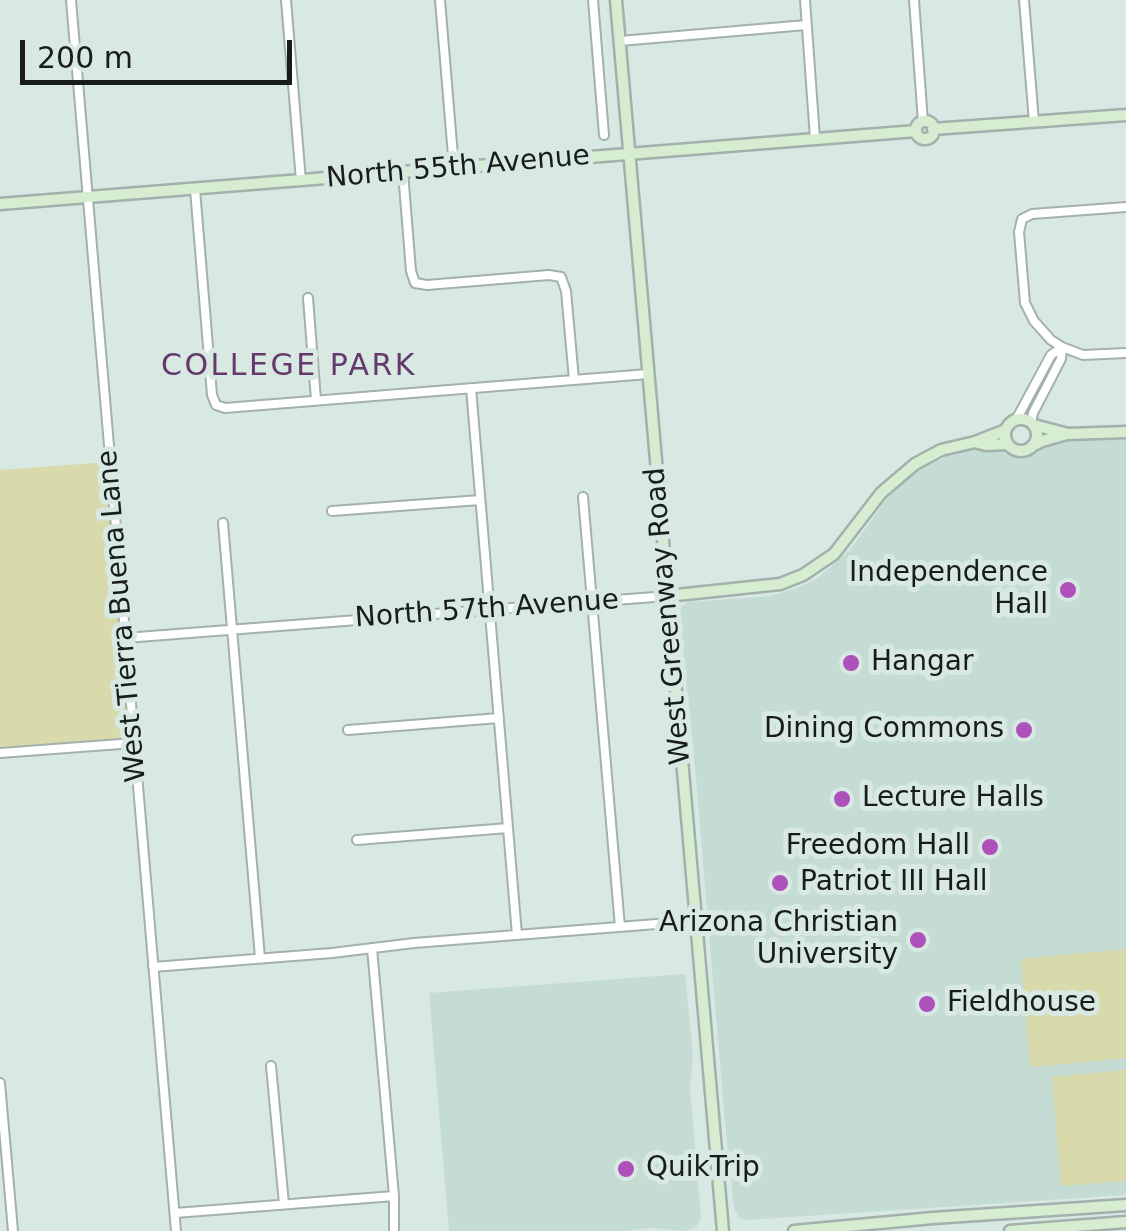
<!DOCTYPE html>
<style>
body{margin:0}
#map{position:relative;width:1126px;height:1231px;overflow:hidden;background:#d8e8e2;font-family:"DejaVu Sans",sans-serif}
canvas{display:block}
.scale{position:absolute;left:20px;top:40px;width:272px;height:45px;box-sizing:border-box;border:5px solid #181d1b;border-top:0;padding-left:12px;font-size:30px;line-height:35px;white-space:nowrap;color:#181d1b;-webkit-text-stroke:8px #d8e8e2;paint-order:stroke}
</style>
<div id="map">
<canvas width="1126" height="1231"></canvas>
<div class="scale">200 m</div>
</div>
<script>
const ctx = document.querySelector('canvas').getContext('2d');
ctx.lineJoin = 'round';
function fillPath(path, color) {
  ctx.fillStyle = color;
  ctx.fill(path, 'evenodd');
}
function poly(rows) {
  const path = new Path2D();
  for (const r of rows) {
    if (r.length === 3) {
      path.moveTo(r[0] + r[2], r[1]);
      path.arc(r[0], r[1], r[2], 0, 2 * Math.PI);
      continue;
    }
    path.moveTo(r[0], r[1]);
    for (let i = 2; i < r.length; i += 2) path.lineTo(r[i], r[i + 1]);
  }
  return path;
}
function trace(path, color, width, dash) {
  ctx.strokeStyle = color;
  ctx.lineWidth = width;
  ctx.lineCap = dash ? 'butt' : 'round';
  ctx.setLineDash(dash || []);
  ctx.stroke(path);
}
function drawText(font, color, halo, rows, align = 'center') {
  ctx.font = font + ' "DejaVu Sans",sans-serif';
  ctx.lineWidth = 10;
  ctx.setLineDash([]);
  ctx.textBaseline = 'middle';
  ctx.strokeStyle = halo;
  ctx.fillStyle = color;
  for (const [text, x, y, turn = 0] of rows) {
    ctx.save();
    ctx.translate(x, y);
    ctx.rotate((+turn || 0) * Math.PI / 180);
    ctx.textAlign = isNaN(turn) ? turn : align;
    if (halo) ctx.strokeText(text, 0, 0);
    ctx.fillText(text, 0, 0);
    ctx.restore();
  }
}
fillPath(poly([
 [1126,439,1126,1195,746,1220,739,1218,734,1208,725,1123,694,756,679,613,682,606,688,602,771,596,794,589,815,580,850,550,886,500,902,482,922,468,945,457,964,451,999,447,1020,454,1027,453,1039,445,1058,441],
 [685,974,693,1054,690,1088,701,1218,697,1226,687,1231,651,1228,623,1231,449,1231,429,993]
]), '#c4dcd3');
fillPath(poly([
 [109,462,134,743,0,753,0,470],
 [1126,949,1126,1058,1030,1067,1021,959],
 [1126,1070,1126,1181,1061,1186,1052,1077]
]), '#d8daab');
const street = poly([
 [71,0,176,1231],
 [286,0,301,181],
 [440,0,454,168],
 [593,0,604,135],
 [805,0,815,138],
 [914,0,923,122],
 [1024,0,1034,122],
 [620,41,806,25],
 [403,172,411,271,415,283,427,285,549,275,561,277,566,291,574,380],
 [195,189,212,395,216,405,225,408,648,374],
 [1126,207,1032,214,1022,219,1019,232,1025,303,1034,321,1051,340,1062,347,1083,355,1126,353],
 [308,298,316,400],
 [471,388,517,935],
 [1016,420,1051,355,1062,347],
 [1031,423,1033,413,1061,359,1062,347],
 [583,497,620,927],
 [332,511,480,500],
 [223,523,260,958],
 [125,638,667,596],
 [348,730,499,718],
 [0,753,134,743],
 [357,840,508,828],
 [372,948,394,1196,394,1231],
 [153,967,332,953,414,943,695,921],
 [271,1066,284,1204],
 [0,1083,13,1231],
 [175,1213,394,1196]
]);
const secondary = poly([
 [616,0,723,1231],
 [925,130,9],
 [933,129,1126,115],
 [0,204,916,131],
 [1021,435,16],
 [1034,425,1068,434,1126,432],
 [975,442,986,445,1008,444],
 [1032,446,1042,441,1067,434],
 [667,596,780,584,803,575,834,554,881,493,915,464,941,450,975,442,1006,430],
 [794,1231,933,1218,1126,1205],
 [1010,1231,1126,1222]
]);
trace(street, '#a3b1ac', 12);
trace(secondary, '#a3b1ac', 15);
trace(street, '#fff', 8);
trace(secondary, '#d6edd2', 10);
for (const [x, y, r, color] of [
 [1068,590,10,"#ae51bb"],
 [851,663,10,"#ae51bb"],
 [1024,730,10,"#ae51bb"],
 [842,799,10,"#ae51bb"],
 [990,847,10,"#ae51bb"],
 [780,883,10,"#ae51bb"],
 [918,940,10,"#ae51bb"],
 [927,1004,10,"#ae51bb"],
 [626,1169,10,"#ae51bb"]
]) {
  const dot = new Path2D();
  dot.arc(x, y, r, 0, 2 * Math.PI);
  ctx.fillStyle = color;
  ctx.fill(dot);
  trace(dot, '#d8e8e2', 4);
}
drawText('28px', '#181d1b', '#d8e8e2', [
 ["North 55th Avenue",458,168,-5],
 ["North 57th Avenue",487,610,-4],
 ["West Tierra Buena Lane",123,616,-95],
 ["West Greenway Road",669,616,-95]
]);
drawText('28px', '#181d1b', '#d8e8e2', [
 ["Independence",1048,574,"right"],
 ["Hall",1048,606,"right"],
 ["Hangar",871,663],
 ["Dining Commons",1004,730,"right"],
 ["Lecture Halls",862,799],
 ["Freedom Hall",970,847,"right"],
 ["Patriot III Hall",800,883],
 ["Arizona Christian",898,924,"right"],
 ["University",898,956,"right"],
 ["Fieldhouse",947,1004],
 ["QuikTrip",646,1169]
], 'left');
ctx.letterSpacing = '2.5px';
drawText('30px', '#66396d', '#d8e8e2', [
 ["COLLEGE PARK",289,367]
]);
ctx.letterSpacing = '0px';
</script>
